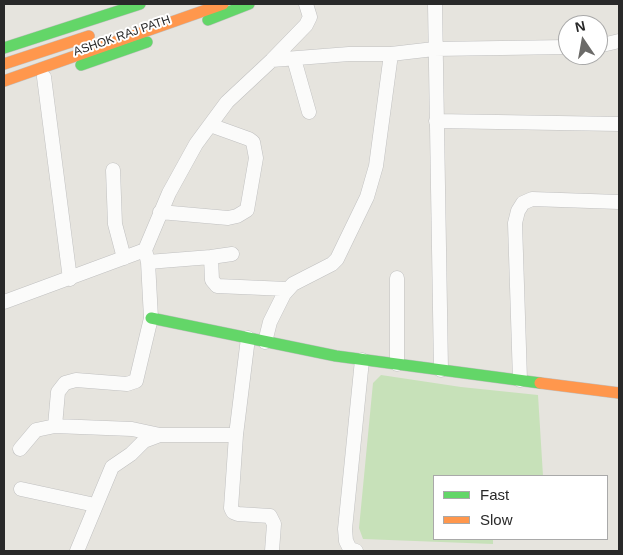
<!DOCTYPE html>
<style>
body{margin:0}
#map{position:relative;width:623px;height:555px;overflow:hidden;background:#e6e4de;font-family:Arial,sans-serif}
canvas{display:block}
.frame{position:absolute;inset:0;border:5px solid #292929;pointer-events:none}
.legend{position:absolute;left:433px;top:475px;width:175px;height:65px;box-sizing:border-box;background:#fff;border:1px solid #a9a9a9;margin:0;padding:6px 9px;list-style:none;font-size:15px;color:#292929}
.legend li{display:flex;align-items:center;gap:10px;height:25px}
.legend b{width:25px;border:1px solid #a9a9a9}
.north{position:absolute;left:558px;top:15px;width:50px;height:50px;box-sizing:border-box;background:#fff;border:1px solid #a9a9a9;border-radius:50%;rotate:348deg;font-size:14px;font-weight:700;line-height:20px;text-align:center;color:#292929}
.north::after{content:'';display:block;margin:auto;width:18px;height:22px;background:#6b6a68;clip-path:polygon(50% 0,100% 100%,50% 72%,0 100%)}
</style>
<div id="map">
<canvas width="623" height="555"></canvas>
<div class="frame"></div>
<ul class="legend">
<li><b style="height:6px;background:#63d668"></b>Fast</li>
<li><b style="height:6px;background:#ff974d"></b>Slow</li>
</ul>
<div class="north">N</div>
</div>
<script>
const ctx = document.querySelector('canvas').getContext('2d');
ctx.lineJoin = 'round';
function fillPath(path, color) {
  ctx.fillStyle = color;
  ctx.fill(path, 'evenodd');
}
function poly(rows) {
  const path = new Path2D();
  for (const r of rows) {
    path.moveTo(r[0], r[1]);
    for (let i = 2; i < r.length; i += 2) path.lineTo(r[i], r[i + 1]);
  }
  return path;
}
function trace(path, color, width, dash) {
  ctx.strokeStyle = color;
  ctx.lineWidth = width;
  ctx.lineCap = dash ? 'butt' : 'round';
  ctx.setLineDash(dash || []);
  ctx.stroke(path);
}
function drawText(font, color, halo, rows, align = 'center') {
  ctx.font = font + ' Arial,sans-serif';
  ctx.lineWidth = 4;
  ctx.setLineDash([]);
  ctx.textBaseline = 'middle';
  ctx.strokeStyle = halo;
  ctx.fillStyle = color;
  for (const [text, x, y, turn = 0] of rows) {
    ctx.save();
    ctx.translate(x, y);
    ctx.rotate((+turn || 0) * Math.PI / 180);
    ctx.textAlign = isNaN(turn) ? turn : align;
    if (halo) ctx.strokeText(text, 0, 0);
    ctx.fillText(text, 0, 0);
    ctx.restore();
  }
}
fillPath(poly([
 [381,375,461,387,538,395,543,476,434,476,434,539,493,539,493,544,363,539,359,528,373,383]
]), '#c7e1b9');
const street = poly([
 [435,4,441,370],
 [598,46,619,41],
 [294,59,309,112],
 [272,60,349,54,391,54,434,49,568,47],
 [44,77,70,279],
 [436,121,619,124],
 [113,170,115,224,124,258],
 [160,212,228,218,237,216,247,210,256,158,253,142,249,139,210,125],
 [211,257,232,254],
 [148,262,211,257,212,280,217,286,287,289],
 [4,302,145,250,169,193,196,144,227,102,272,60,306,25,310,17,306,4],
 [248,338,236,435,231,508,233,512,238,514,270,516,274,524,272,551],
 [265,342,270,322,284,294,293,284,332,264,337,259,367,197,376,166,391,54],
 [397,364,397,278],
 [520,380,515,223,518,211,523,203,532,199,619,202],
 [55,426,132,429,160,435],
 [20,449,36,430,55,426,58,392,65,383,76,380,127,384,136,381,151,318,148,262,145,250],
 [21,489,95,505],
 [77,551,112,467,131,454,144,441,160,435,236,435],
 [356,551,350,549,346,541,345,529,362,360]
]);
const fast = poly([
 [208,20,249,4],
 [4,48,140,4],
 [81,65,147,42],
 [151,318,336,356,540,383]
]);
const slow = poly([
 [4,64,89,36],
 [4,81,223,4],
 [540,383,619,393]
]);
trace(street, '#c0c0c0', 15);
trace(fast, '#c0c0c0', 12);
trace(slow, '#c0c0c0', 12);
trace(street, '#fbfbfa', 14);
trace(fast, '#63d668', 11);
trace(slow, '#ff974d', 11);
drawText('12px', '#292929', '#fff', [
 ["ASHOK RAJ PATH",122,36,-19]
]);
</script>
